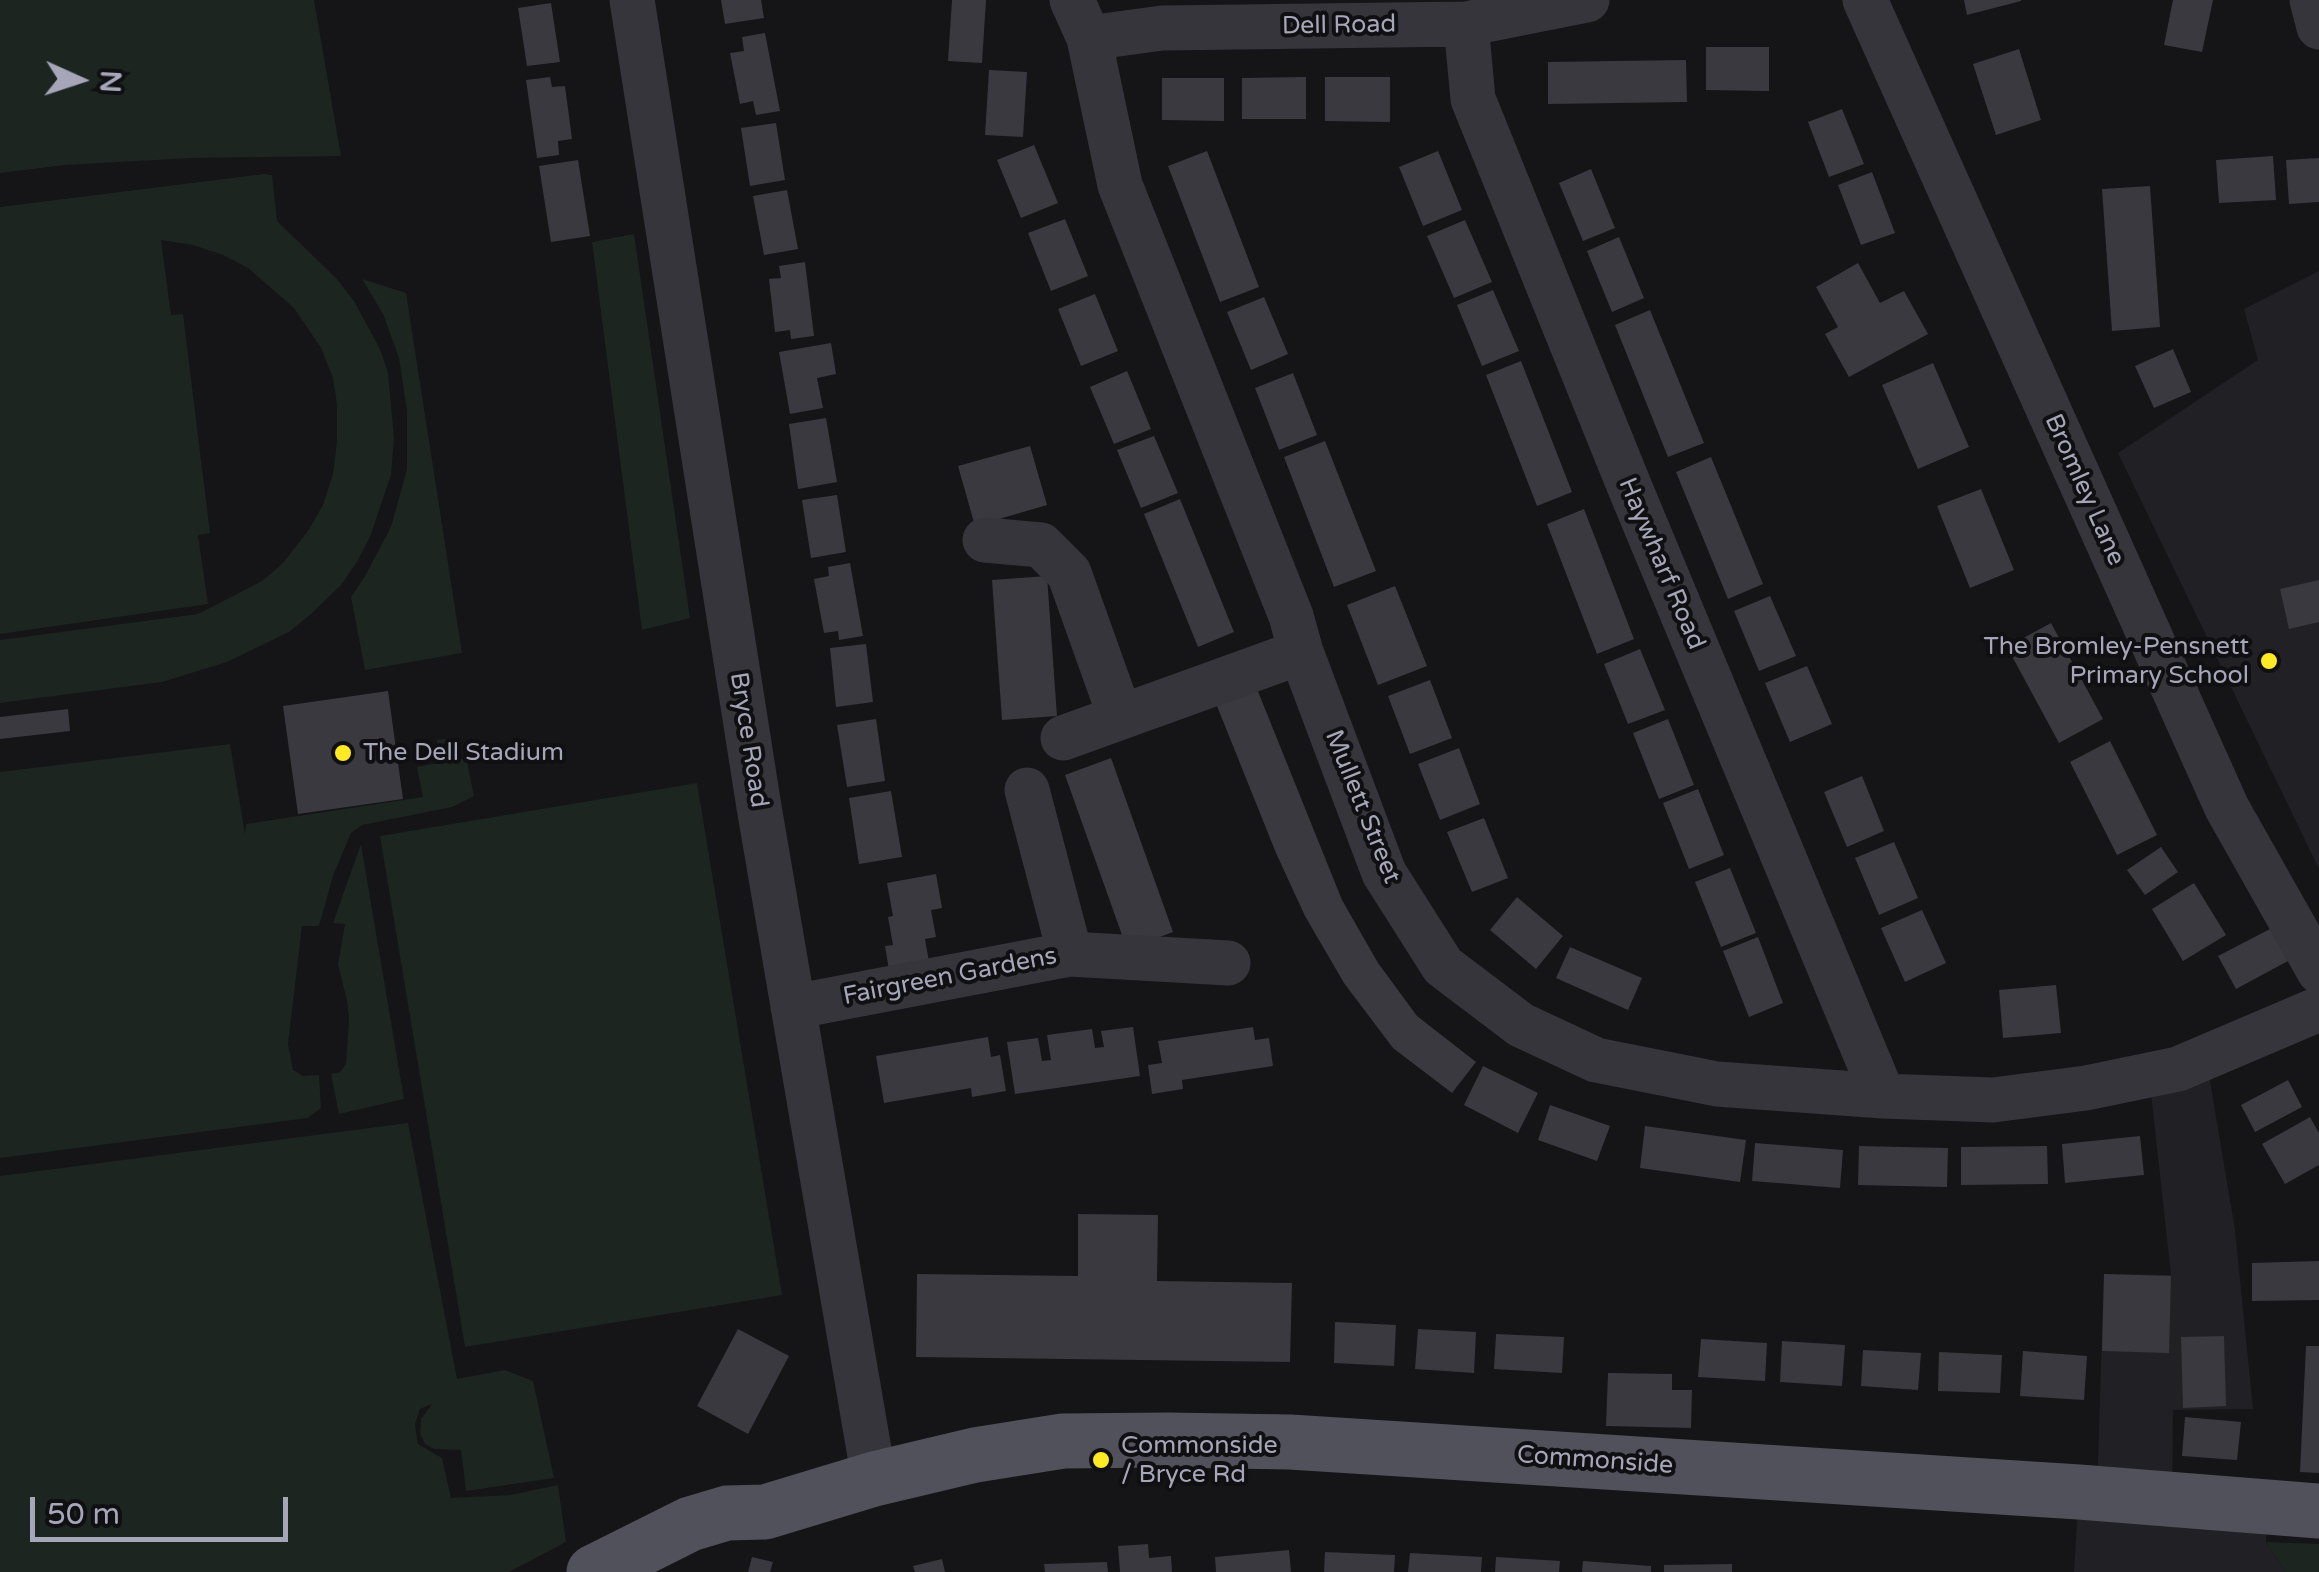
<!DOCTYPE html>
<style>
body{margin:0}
#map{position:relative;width:2319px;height:1572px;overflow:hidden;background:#151417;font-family:"Varela Round",sans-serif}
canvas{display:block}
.north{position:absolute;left:30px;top:30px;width:100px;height:100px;-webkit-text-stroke:8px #100f12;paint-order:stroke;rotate:93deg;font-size:28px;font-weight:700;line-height:40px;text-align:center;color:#a5a6b8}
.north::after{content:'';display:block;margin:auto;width:35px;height:45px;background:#a5a6b8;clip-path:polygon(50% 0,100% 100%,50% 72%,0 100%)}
.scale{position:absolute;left:30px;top:1497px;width:258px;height:45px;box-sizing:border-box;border:5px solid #a5a6b8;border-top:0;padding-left:12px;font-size:30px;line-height:35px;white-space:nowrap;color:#a5a6b8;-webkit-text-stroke:8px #100f12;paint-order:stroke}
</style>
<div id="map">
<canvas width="2319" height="1572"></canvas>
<div class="north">N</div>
<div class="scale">50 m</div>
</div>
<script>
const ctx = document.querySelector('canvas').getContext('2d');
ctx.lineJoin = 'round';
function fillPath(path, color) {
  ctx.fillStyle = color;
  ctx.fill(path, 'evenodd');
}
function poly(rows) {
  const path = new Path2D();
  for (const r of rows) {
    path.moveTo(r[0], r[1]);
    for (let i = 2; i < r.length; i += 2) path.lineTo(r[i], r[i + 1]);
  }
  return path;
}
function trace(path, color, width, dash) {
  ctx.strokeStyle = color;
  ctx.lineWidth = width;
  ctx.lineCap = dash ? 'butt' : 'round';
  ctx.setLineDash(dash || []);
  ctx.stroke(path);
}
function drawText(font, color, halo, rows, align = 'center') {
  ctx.font = font + ' "Varela Round",sans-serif';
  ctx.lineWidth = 8;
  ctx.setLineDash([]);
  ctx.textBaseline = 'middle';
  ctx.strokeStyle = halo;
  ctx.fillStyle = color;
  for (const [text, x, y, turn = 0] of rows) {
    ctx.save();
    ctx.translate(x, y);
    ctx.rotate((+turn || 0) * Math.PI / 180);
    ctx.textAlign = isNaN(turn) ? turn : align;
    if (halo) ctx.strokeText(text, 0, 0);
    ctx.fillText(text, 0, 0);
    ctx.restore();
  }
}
fillPath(poly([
 [2319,271,2319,869,2118,453,2258,360,2244,309],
 [2206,1057,2235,1230,2253,1409,2173,1410,2172,1499,2268,1507,2266,1542,2286,1572,2074,1572,2079,1492,2097,1493,2104,1274,2171,1275,2149,1075]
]), '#212024');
fillPath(poly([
 [0,0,314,0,341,156,192,158,65,165,0,173],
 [264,174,272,175,277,221,336,278,354,301,380,349,388,373,394,438,391,475,370,537,357,562,341,585,311,614,289,632,227,662,162,682,0,703,0,640,198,614,262,581,283,563,308,531,323,505,333,474,337,442,337,404,333,378,321,348,294,308,248,268,223,255,193,245,161,240,171,315,183,314,210,533,198,535,208,604,0,634,0,207],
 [634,234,690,618,642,630,592,242],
 [362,279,406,293,462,653,365,670,351,597,365,576,391,527,407,469,407,411,399,358,383,314],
 [452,738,457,756,467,762,474,796,452,807,362,825,351,833,333,876,319,926,302,926,288,1044,293,1070,303,1076,319,1075,321,1108,308,1118,0,1158,0,772,230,744,245,834,246,824,423,797,417,767,438,763,437,740],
 [697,783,782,1295,465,1347,380,836],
 [361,844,404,1099,339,1114,331,1074,340,1072,346,1064,349,1018,347,1001,338,964,345,924,333,923],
 [408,1123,457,1379,505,1370,533,1381,554,1478,466,1491,461,1450,434,1449,425,1444,420,1434,421,1419,432,1404,420,1409,415,1424,418,1444,442,1458,451,1498,510,1495,558,1485,566,1542,509,1572,0,1572,0,1176],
 [2266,1542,2319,1544,2319,1572,2286,1572]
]), '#1c251f');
fillPath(poly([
 [721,0,761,0,764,18,725,24],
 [952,0,986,0,982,63,948,61],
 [1964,0,2021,0,2021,1,1967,15],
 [2173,0,2213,0,2202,52,2164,45],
 [551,3,560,62,527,66,518,8],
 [765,33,780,111,756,115,753,101,740,104,730,53,744,51,742,37],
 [1706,47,1769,47,1769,91,1706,90],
 [2019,49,2041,120,1996,135,1973,64],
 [1686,60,1687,102,1548,104,1548,62],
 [989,70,1027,72,1023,137,985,135],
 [550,77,552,87,565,86,572,139,558,141,559,155,537,158,526,80],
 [1306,77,1306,119,1242,119,1242,78],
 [1325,77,1390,77,1390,122,1325,121],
 [1162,78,1224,78,1224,121,1162,120],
 [1842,109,1864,164,1829,177,1808,122],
 [776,123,785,180,750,186,741,128],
 [1034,145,1058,203,1021,218,997,160],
 [1207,151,1259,287,1220,302,1168,166],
 [1438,151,1462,210,1423,226,1399,167],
 [2273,156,2276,200,2219,203,2216,160],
 [2319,158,2319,202,2289,204,2286,160],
 [578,160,590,236,551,242,539,166],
 [1591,169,1615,228,1583,241,1559,183],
 [1872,172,1895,233,1861,245,1838,185],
 [2150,186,2160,327,2112,331,2102,189],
 [787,190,798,249,764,255,753,196],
 [1065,219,1088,276,1051,291,1028,233],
 [1465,220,1492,282,1454,298,1427,236],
 [1619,237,1644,298,1612,312,1587,251],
 [805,262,814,336,791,339,790,330,775,332,769,279,781,278,779,266],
 [1858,263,1880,303,1904,291,1928,334,1849,377,1825,334,1838,327,1816,287],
 [1493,290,1519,351,1482,366,1457,305],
 [1095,294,1118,351,1081,366,1058,309],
 [1264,297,1288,354,1251,370,1227,312],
 [1650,310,1704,443,1668,457,1615,325],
 [831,343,836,374,817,378,823,408,790,414,779,352],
 [2173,349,2191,392,2154,408,2135,366],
 [1521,361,1572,492,1537,506,1486,375],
 [1933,363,1969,447,1918,469,1882,385],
 [1127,371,1151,429,1114,444,1090,387],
 [1293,373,1317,435,1279,450,1255,388],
 [826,418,837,482,798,489,789,424],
 [1154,436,1178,493,1141,508,1117,450],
 [1325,441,1376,571,1334,587,1284,457],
 [1030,446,1047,505,975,526,958,466],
 [1711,457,1763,584,1728,599,1676,472],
 [1981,489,2014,570,1970,588,1937,506],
 [837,495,846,552,811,558,802,500],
 [1180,499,1234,632,1198,647,1144,514],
 [1584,509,1634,639,1597,654,1547,524],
 [850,563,863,636,839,640,838,631,824,633,814,579,829,576,828,567],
 [1047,576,1057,716,1002,720,992,580],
 [2319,580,2319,622,2289,629,2280,589],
 [1395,586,1427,666,1378,685,1347,605],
 [1770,596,1796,656,1759,671,1734,611],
 [2051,623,2103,719,2059,743,2007,647],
 [866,644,873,702,836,707,830,648],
 [1640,649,1665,710,1628,724,1604,664],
 [1807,666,1832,724,1790,742,1765,683],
 [1430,680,1452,738,1410,754,1388,696],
 [1257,689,1342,900,1378,963,1417,1016,1476,1062,1452,1093,1393,1048,1344,983,1305,916,1276,853,1217,706],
 [388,691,403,799,298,814,283,706],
 [68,709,70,731,0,739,0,717],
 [876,719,885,781,847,787,837,725],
 [1668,719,1694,785,1659,799,1633,733],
 [2110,741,2157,835,2117,855,2070,762],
 [1459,748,1480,804,1440,820,1418,764],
 [1111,758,1173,932,1127,949,1065,775],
 [1862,776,1884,831,1847,847,1824,792],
 [1698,789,1724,855,1689,869,1663,803],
 [891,791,902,857,859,864,849,798],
 [1484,818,1508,878,1472,892,1447,832],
 [1894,842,1918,898,1879,915,1855,858],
 [2161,847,2178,872,2145,895,2127,870],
 [1730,868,1756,933,1721,947,1695,882],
 [936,874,942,908,931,910,936,937,925,939,929,962,889,970,885,946,893,945,888,917,893,916,887,883],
 [2194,883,2226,935,2183,961,2152,909],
 [1517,897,1563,936,1536,969,1490,930],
 [1922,910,1946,963,1905,982,1881,928],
 [2270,929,2288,961,2236,989,2218,956],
 [1758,937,1783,1003,1749,1017,1723,951],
 [1570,947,1642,978,1628,1010,1556,978],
 [2056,985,2061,1033,2003,1038,1999,990],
 [1133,1027,1140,1076,1015,1094,1007,1042,1038,1038,1042,1061,1051,1060,1047,1035,1092,1029,1095,1048,1104,1047,1101,1031],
 [1253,1027,1255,1040,1269,1038,1273,1066,1182,1080,1183,1089,1152,1094,1148,1065,1162,1063,1158,1041],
 [988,1037,991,1057,1000,1055,1006,1091,972,1097,971,1088,884,1103,876,1056],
 [1483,1066,1538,1093,1518,1133,1464,1105],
 [2288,1080,2302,1107,2255,1132,2241,1105],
 [1550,1105,1610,1126,1597,1161,1538,1140],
 [2310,1117,2319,1133,2319,1165,2285,1184,2262,1144],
 [1645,1126,1746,1140,1740,1182,1640,1168],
 [2140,1136,2144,1175,2065,1183,2062,1144],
 [1755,1143,1843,1150,1840,1188,1752,1181],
 [1859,1146,1948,1148,1947,1187,1858,1185],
 [2047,1146,2048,1184,1961,1185,1961,1147],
 [1078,1214,1158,1215,1157,1281,1292,1283,1290,1362,916,1357,917,1274,1078,1276],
 [2319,1261,2319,1300,2252,1301,2252,1263],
 [2104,1274,2171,1276,2169,1353,2102,1351],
 [1335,1322,1396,1325,1394,1366,1334,1363],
 [738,1329,789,1356,748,1434,697,1406],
 [1418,1329,1476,1332,1474,1373,1415,1369],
 [1496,1334,1564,1337,1562,1373,1494,1369],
 [2224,1336,2226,1406,2183,1408,2181,1337],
 [1701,1339,1767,1343,1765,1381,1698,1377],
 [1782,1341,1845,1345,1842,1386,1780,1382],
 [2306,1346,2319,1346,2319,1473,2300,1472],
 [1863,1350,1921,1353,1918,1390,1861,1386],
 [2023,1351,2087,1356,2084,1400,2020,1396],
 [1939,1352,2002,1355,2000,1393,1938,1391],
 [1608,1373,1672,1374,1672,1390,1692,1390,1691,1428,1606,1426],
 [2185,1417,2241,1422,2237,1460,2182,1456],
 [1148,1544,1149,1558,1171,1556,1172,1572,1120,1572,1118,1546],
 [1289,1550,1291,1572,1216,1572,1215,1557],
 [1325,1552,1395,1555,1394,1572,1324,1572],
 [1410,1553,1482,1557,1481,1572,1408,1572],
 [752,1557,773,1562,770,1572,748,1572],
 [1496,1557,1560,1561,1559,1572,1495,1572],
 [942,1559,945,1572,915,1572,913,1566],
 [1583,1561,1651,1566,1651,1572,1582,1572],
 [1107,1562,1108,1572,1045,1572,1044,1564],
 [1732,1564,1732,1572,1664,1572,1664,1565]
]), '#3a393f');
trace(poly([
 [632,0,759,807,874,1479],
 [1072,0,1089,38,1120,185,1291,616,1301,652,1384,873,1443,966,1521,1025,1596,1060,1717,1084,1883,1096,1993,1100,2086,1088,2178,1069,2319,1009],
 [1865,0,2227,808,2319,971],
 [2312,0,2319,27],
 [1466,24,1473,99,1628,483,1883,1096],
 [1089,38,1162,28,1466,24,1587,0],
 [985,540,1041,545,1069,573,1120,716],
 [1063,738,1301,652],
 [1027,790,1070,954],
 [793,1007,1070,954,1228,963]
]), '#36353c', 45);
trace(poly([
 [594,1572,690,1524,727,1513,765,1512,874,1479,975,1455,1063,1441,1168,1440,1290,1442,2079,1492,2319,1511]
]), '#51515b', 55);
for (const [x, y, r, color] of [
 [2269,661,10,"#ffe924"],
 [343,753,10,"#ffe924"],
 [1101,1460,10,"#ffe924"]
]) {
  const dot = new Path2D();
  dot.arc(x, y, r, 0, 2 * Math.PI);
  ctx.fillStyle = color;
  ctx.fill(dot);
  trace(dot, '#100f12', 4);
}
drawText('25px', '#a5a6b8', '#100f12', [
 ["Dell Road",1339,26,-1],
 ["Bromley Lane",2084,490,66],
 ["Haywharf Road",1661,564,67],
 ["Bryce Road",748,740,81],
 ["Mullett Street",1362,807,68],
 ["Fairgreen Gardens",950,977,-11],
 ["Commonside",1595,1461,4]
]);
drawText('25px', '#a5a6b8', '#100f12', [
 ["The Bromley-Pensnett",2249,647,"right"],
 ["Primary School",2249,676,"right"],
 ["The Dell Stadium",363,753],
 ["Commonside",1121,1446],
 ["/ Bryce Rd",1121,1475]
], 'left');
</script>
